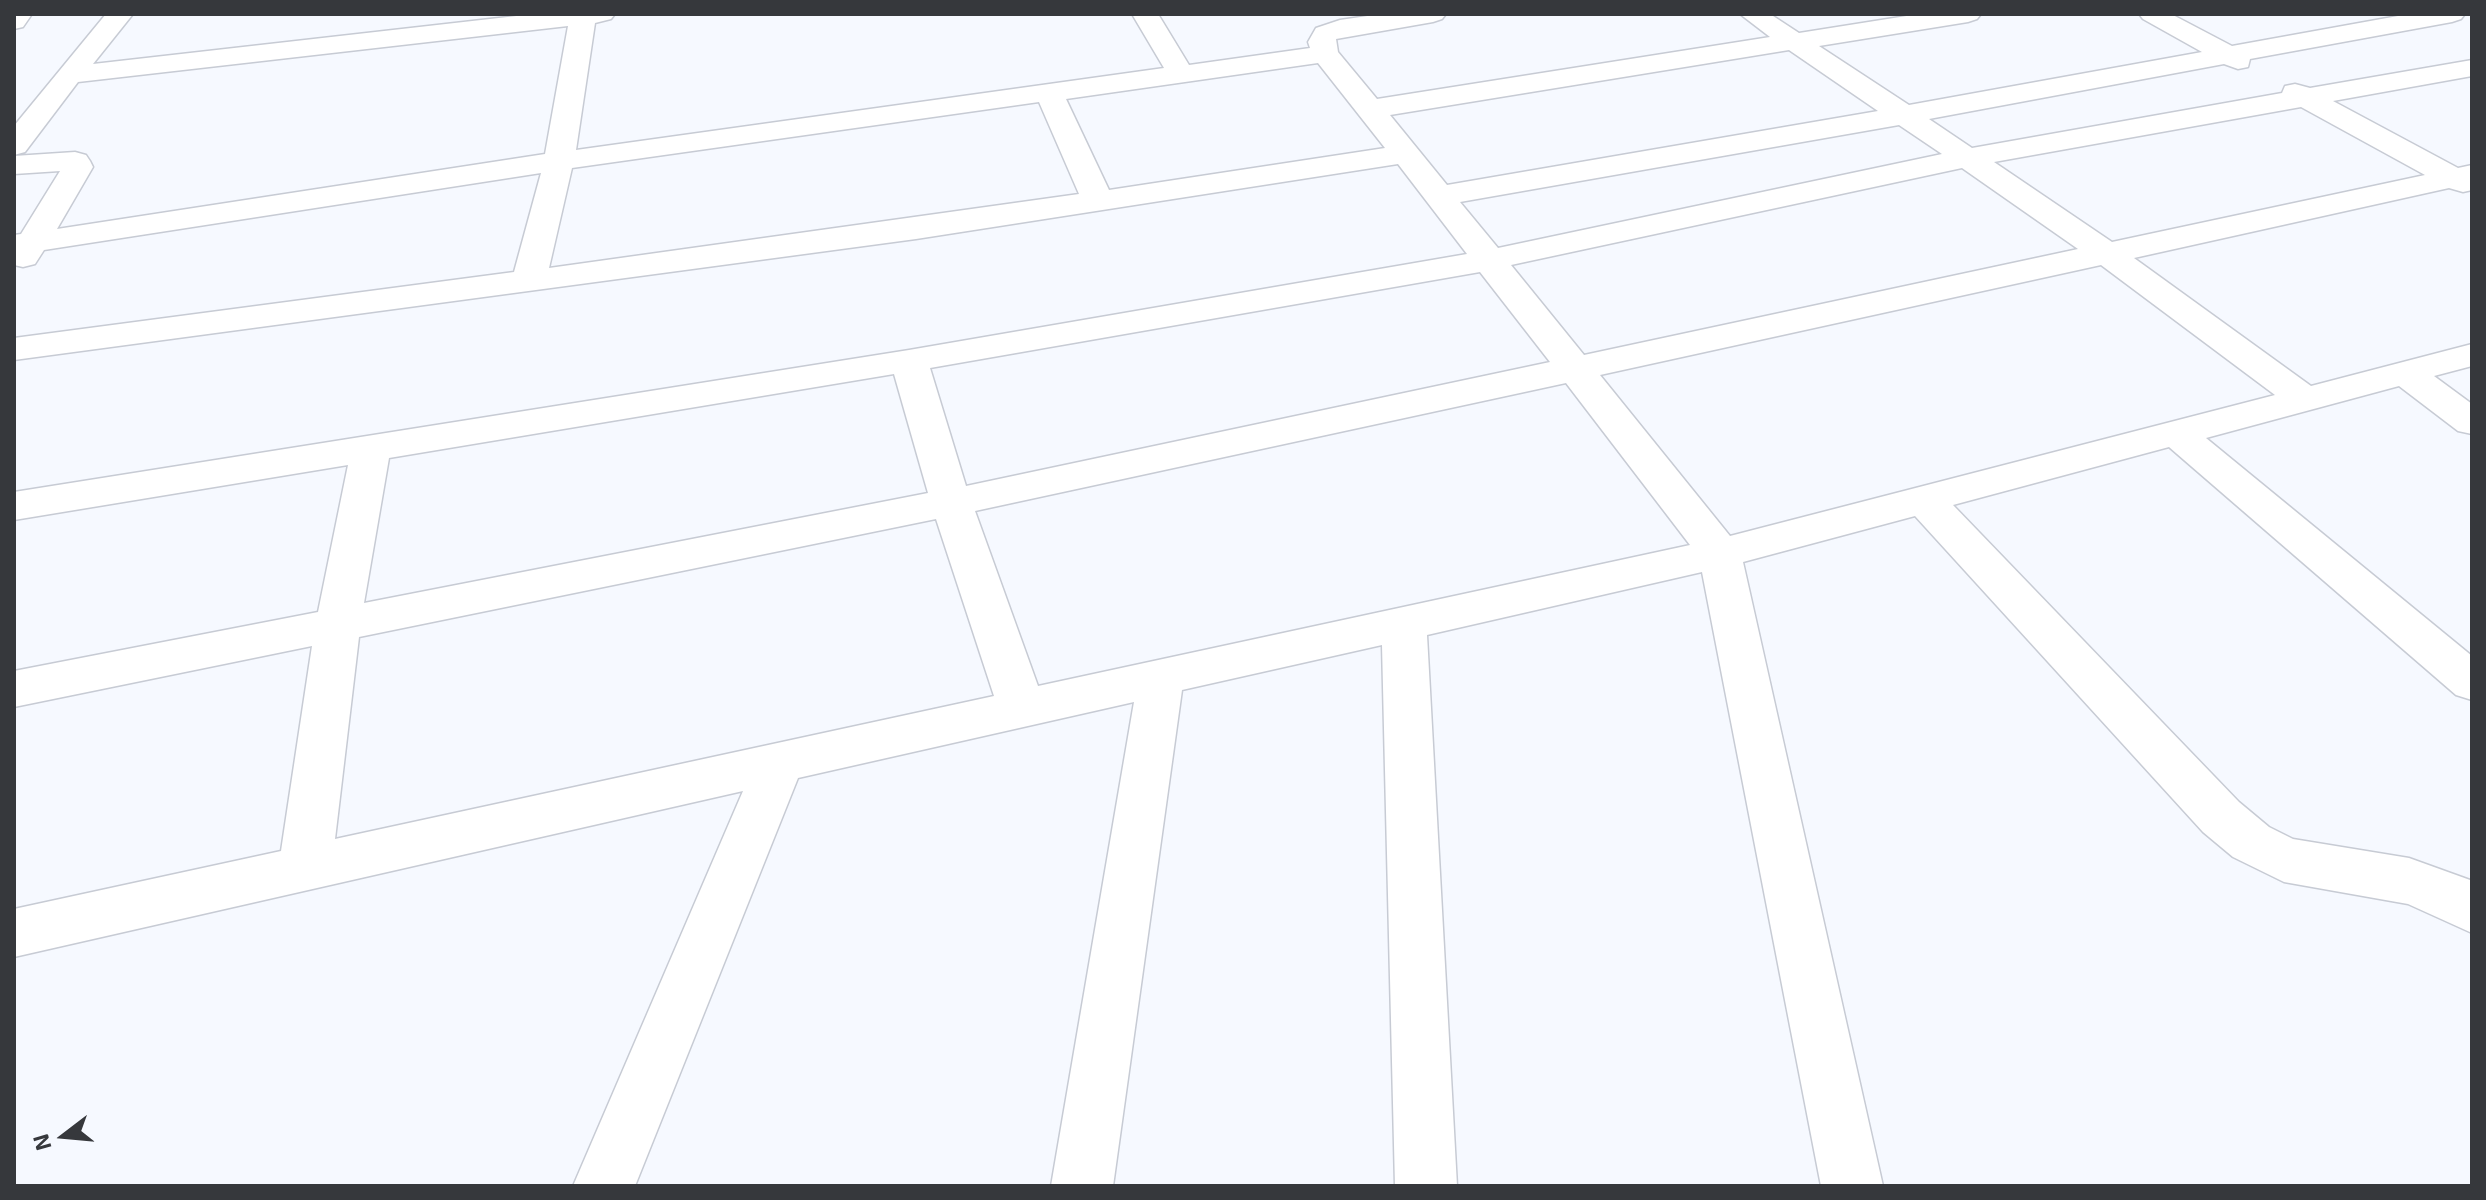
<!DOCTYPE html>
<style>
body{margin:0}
#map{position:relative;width:2486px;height:1200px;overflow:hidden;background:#f6f9ff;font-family:"Exo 2",sans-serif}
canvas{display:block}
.frame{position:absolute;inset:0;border:16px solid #36383c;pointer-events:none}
.north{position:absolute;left:24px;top:1096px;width:80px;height:80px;-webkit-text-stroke:6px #f6f9ff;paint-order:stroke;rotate:254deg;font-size:22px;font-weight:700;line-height:32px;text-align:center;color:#36383c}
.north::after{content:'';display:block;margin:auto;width:28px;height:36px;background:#36383c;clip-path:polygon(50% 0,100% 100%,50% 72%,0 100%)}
</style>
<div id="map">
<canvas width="2486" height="1200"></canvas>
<div class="frame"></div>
<div class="north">N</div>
</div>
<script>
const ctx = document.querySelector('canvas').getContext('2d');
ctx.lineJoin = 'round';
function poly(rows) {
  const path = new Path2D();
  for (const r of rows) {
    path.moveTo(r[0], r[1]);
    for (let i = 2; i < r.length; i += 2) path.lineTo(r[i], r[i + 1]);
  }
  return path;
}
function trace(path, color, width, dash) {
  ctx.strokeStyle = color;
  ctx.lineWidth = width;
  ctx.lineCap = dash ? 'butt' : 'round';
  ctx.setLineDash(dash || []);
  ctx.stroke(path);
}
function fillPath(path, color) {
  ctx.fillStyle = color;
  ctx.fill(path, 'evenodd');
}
const minor = poly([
 [14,14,32,14,23,27,14,29,14,14],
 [106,14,133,14,93,64,534,14,615,14,611,19,595,23,576,150,1164,68,1132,14,1158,14,1189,65,1310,48,1308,42,1316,28,1340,20,1381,14,1446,14,1442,19,1433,22,1336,39,1338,52,1377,99,1770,37,1740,14,1770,14,1799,33,1919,14,1981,14,1977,19,1968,22,1819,46,1909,105,2202,52,2143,19,2139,14,2171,14,2232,46,2409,14,2465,14,2461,19,2452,22,2250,59,2248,67,2238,69,2224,64,1929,119,1972,148,2282,93,2285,86,2295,84,2310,88,2472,60,2472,76,2333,101,2458,168,2472,165,2472,190,2463,192,2449,188,2134,258,2311,386,2472,344,2472,366,2434,376,2472,404,2472,434,2458,431,2399,386,2206,438,2472,656,2472,700,2456,695,2169,447,1953,505,2239,802,2269,827,2293,839,2409,858,2470,880,2472,933,2408,904,2284,882,2233,857,2203,832,1915,516,1743,562,1883,1186,1821,1186,1702,572,1427,635,1457,1186,1395,1186,1382,645,1182,690,1113,1186,1051,1186,1134,702,798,778,635,1186,573,1186,743,791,14,957,14,909,281,851,312,646,14,707,14,671,318,612,348,465,14,520,14,492,909,350,1467,254,1398,164,916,239,14,360,14,338,514,272,541,173,44,250,35,264,23,267,14,265,14,235,21,234,60,171,14,174,14,156,75,152,86,155,90,161,93,167,57,229,545,154,568,26,78,82,25,152,14,155,14,126,106,14],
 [1789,50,1878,111,1447,185,1390,115,1789,50],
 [1318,63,1385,148,1109,190,1066,99,1318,63],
 [1039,102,1079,194,549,268,572,168,1039,102],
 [2301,107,2425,175,2112,242,1994,162,2301,107],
 [1899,125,1942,154,1498,248,1460,202,1899,125],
 [1962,168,2078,249,1584,355,1511,265,1962,168],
 [2101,265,2275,395,1730,536,1600,375,2101,265],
 [1480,272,1550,362,966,486,930,368,1480,272],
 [894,374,928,493,364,603,389,458,894,374],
 [1566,383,1690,545,1038,686,975,511,1566,383],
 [936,519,994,696,335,839,359,637,936,519]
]);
trace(minor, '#c7cbd4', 3);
fillPath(minor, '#fff');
</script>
